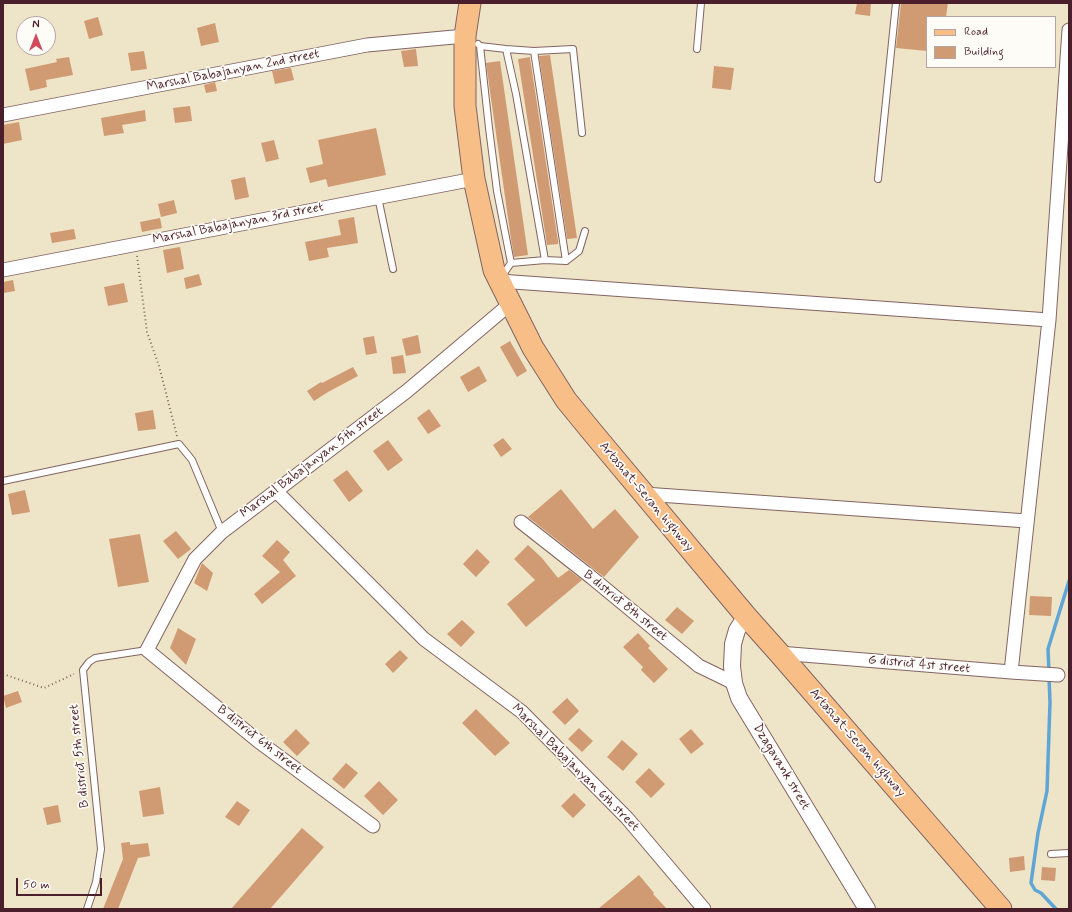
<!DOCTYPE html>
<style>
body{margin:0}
#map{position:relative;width:1072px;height:912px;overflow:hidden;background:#eee4c7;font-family:Mynerve,sans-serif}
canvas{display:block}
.frame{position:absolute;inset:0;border:4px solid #4a1f2b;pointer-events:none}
.legend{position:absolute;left:926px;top:16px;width:130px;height:52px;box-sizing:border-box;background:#fdfcf7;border:1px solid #b5a4a5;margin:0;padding:5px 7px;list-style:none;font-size:12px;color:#4a1f2b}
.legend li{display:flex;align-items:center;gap:8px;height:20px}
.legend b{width:20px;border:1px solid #b5a4a5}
.north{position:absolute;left:16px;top:16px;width:40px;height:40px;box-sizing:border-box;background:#fdfcf7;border:1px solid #b5a4a5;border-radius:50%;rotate:0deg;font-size:11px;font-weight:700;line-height:16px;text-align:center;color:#4a1f2b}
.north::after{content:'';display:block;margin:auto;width:14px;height:18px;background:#d1495b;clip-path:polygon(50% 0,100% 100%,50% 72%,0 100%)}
.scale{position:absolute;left:16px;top:878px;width:86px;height:18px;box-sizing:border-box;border:2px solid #4a1f2b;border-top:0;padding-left:5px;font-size:12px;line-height:14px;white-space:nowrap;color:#4a1f2b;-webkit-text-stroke:3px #fdfcf7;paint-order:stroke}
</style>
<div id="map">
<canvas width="1072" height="912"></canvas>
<div class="frame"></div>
<ul class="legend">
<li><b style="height:5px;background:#f7be87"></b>Road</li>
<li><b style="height:11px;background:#d09b73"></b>Building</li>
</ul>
<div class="north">N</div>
<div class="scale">50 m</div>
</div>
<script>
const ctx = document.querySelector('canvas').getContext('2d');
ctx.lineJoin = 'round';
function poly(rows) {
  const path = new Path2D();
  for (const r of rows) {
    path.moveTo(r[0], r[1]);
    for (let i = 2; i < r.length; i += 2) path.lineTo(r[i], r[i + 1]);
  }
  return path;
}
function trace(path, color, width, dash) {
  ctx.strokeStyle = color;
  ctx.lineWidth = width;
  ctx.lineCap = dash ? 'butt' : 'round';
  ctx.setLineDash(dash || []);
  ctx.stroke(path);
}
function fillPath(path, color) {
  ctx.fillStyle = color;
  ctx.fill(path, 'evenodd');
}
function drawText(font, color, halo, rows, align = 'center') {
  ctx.font = font + ' Mynerve,sans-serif';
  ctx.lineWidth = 3.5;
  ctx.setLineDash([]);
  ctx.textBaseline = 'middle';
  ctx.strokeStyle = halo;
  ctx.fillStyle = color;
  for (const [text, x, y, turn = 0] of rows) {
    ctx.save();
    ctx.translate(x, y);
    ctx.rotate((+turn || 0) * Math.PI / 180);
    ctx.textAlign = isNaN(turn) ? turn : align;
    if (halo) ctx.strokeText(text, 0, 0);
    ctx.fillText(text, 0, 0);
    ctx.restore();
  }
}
trace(poly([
 [1049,673,1048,649,1069,581],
 [1049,677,1050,702,1047,791,1038,833,1031,883,1035,890,1041,893,1056,909]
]), '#5fa5d5', 3.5);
fillPath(poly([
 [857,3,871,3,870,16,855,14],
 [901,3,948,3,946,17,927,17,927,51,896,48],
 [98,17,103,35,89,39,84,21],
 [215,23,219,42,201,46,197,28],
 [416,49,418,66,404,67,401,51],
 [144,51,147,69,131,71,128,53],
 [550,55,577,238,567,239,539,56],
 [69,57,73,75,46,80,47,87,30,91,25,69,57,62,56,59],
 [530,57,530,58,558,241,558,244,547,245,518,59],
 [500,61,528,255,514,257,511,239,486,63],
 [714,66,734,68,731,90,712,88],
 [291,68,294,80,275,84,272,71],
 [215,82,217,91,206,93,204,85],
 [190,106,192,121,175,123,173,108],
 [145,110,146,121,122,125,124,133,104,136,101,118],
 [19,122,22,140,3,144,3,125],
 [376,128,386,175,328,187,326,179,310,183,306,168,323,164,318,140],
 [274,140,279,159,266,162,261,143],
 [245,177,249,197,235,200,231,180],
 [174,200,177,213,161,217,158,204],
 [354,217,358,243,327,248,329,257,309,261,305,242,341,235,338,220],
 [160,218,162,228,142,232,140,222],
 [74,229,76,239,52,243,50,233],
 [180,247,184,269,167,273,163,250],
 [199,274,202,285,186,289,184,278],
 [13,280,15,291,3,293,3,282],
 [124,283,128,302,108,306,104,287],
 [418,335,421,353,406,356,402,339],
 [374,336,377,353,366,355,363,338],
 [510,341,527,371,517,377,500,347],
 [403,355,406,373,393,374,391,357],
 [479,366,487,381,468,392,460,377],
 [353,367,358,376,328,392,314,401,307,391,321,382,322,383],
 [429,409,441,426,428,434,417,418],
 [153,410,156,429,138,431,135,413],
 [503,438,512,449,501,457,493,445],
 [388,440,403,460,388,471,373,451],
 [347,470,363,491,349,502,333,480],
 [561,489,593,529,615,509,639,537,604,577,528,517],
 [25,490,30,512,12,515,8,494],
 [176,531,191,549,178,559,163,541],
 [140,534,149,582,118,587,109,539],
 [277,540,290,552,283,560,296,576,262,604,254,594,280,572,262,556],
 [528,545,542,558,558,578,569,570,582,580,526,627,507,604,535,580,514,559],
 [477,549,490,562,476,577,463,564],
 [202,563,213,573,207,591,194,583],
 [1030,596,1052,597,1051,616,1029,615],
 [677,607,694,621,682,634,665,620],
 [462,620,475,632,461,647,447,634],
 [178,628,196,639,186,665,170,648],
 [638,633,650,646,648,648,668,669,654,683,641,670,643,667,623,647],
 [400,650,408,658,393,673,385,664],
 [18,691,22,702,6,708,3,696],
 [567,698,579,711,565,725,552,712],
 [476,709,510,743,495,756,462,723],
 [579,728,593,741,582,752,568,739],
 [296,729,310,743,297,756,283,742],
 [691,729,704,744,691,754,679,739],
 [622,740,638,754,623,771,607,757],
 [346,763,358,773,344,789,332,779],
 [649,768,665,784,651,798,635,782],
 [379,781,398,800,383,815,364,796],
 [160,787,164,814,143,817,139,791],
 [574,793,586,805,573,818,561,806],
 [237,801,250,810,239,826,225,817],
 [58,805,61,822,47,825,43,808],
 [302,828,324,847,270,909,231,909],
 [130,842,130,845,148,843,150,856,138,858,118,909,103,909,123,859,121,843],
 [1024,856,1025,870,1010,872,1009,858],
 [1042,867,1056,868,1055,881,1041,880],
 [639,875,654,893,653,894,667,909,598,909]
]), '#d09b73');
const service = poly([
 [478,44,480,46,506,49,534,51,573,49,582,133],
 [480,46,489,128,497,191,511,263],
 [506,49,516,94,545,260],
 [697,49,701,3],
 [534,51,566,261],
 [878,179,896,3],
 [378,197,393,269],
 [502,276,511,263,545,260,566,261,579,251,585,231],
 [3,481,179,444,192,460,222,532],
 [1051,854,1069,853],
 [87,909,96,882,101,849,83,670,89,662,95,658,147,650]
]);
const minor = poly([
 [3,115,367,45,465,36],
 [3,270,474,179],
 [499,281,1049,320],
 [276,491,424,639,522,712,627,818,704,909],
 [644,494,1027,521],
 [521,522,591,577,699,666,734,683],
 [779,653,1011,672,1058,675],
 [1011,672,1049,320,1069,30],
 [373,826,258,741,147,650,195,559,222,532,276,491,407,391,510,304]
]);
const tertiary = poly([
 [746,616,737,630,733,644,732,666,734,683,739,698,867,909]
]);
const primary = poly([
 [470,3,465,36,465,106,474,179,494,270,533,348,566,400,593,433,746,616,779,653,1001,909]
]);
trace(service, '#836462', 8);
trace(minor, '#836462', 15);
trace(tertiary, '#836462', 18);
trace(primary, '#836462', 23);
trace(poly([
 [137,256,147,332,159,366,177,436],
 [3,674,44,688,74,674]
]), '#836462', 2, [1, 3]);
trace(service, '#fff', 6);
trace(minor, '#fff', 13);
trace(tertiary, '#fff', 16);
trace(primary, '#f7be87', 21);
drawText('13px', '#4a1f2b', '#fdfcf7', [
 ["Marshal Babajanyan 2nd street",233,71,-11],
 ["Marshal Babajanyan 3rd street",238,224,-11],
 ["Marshal Babajanyan 5th street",312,463,-37],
 ["Artashat-Sevan highway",646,497,50],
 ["B district 8th street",625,606,39],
 ["G district 4st street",919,665,5],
 ["B district 6th street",259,740,38],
 ["Artashat-Sevan highway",857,743,49],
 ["B district 5th street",80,756,-96],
 ["Dzagavank street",781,767,59],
 ["Marshal Babajanyan 6th street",575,768,45]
]);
</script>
